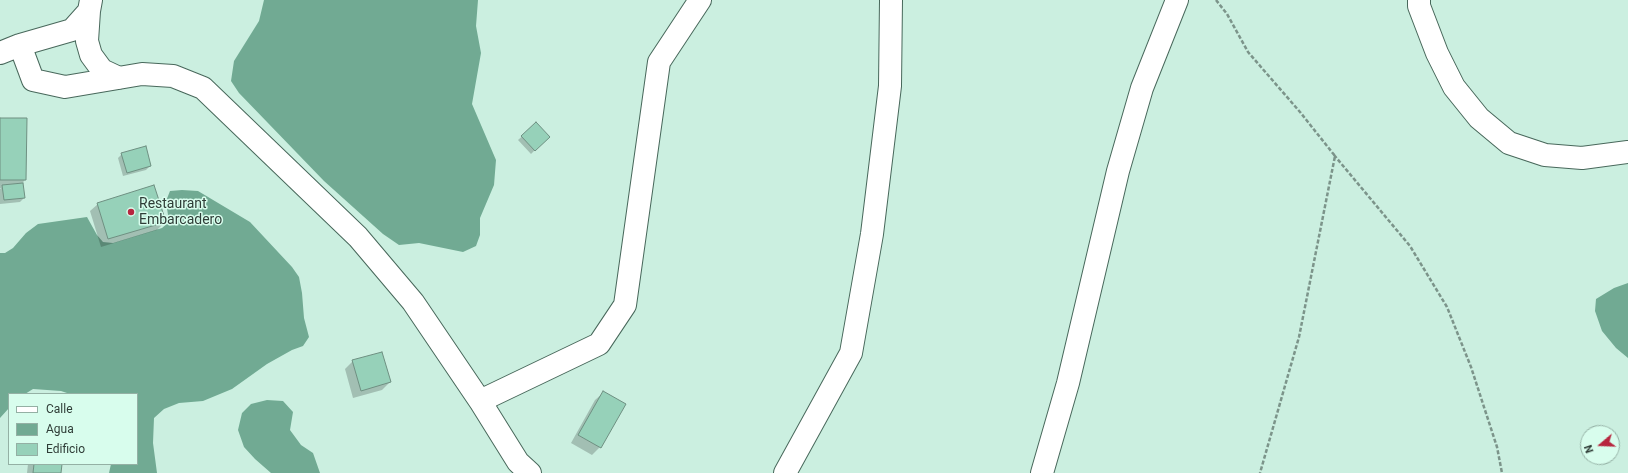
<!DOCTYPE html>
<style>
body{margin:0}
#map{position:relative;width:1628px;height:473px;overflow:hidden;background:#cbefe0;font-family:Roboto,sans-serif}
canvas{display:block}
.legend{position:absolute;left:8px;top:393px;width:130px;height:72px;box-sizing:border-box;background:#d8fded;border:1px solid #94b0a4;margin:0;padding:5px 7px;list-style:none;font-size:12px;color:#2f3d37}
.legend li{display:flex;align-items:center;gap:8px;height:20px}
.legend b{width:20px;border:1px solid #94b0a4}
.north{position:absolute;left:1580px;top:425px;width:40px;height:40px;box-sizing:border-box;background:#d8fded;border:1px solid #94b0a4;border-radius:50%;rotate:251deg;font-size:11px;font-weight:700;line-height:16px;text-align:center;color:#2f3d37}
.north::after{content:'';display:block;margin:auto;width:14px;height:18px;background:#b7263f;clip-path:polygon(50% 0,100% 100%,50% 72%,0 100%)}
</style>
<div id="map">
<canvas width="1628" height="473"></canvas>
<ul class="legend">
<li><b style="height:5px;background:#fff"></b>Calle</li>
<li><b style="height:11px;background:#71aa93"></b>Agua</li>
<li><b style="height:11px;background:#96d1b9"></b>Edificio</li>
</ul>
<div class="north">N</div>
</div>
<script>
const ctx = document.querySelector('canvas').getContext('2d');
ctx.lineJoin = 'round';
function fillPath(path, color) {
  ctx.fillStyle = color;
  ctx.fill(path, 'evenodd');
}
function poly(rows) {
  const path = new Path2D();
  for (const r of rows) {
    path.moveTo(r[0], r[1]);
    for (let i = 2; i < r.length; i += 2) path.lineTo(r[i], r[i + 1]);
  }
  return path;
}
function trace(path, color, width, dash) {
  ctx.strokeStyle = color;
  ctx.lineWidth = width;
  ctx.lineCap = dash ? 'butt' : 'round';
  ctx.setLineDash(dash || []);
  ctx.stroke(path);
}
function drawText(font, color, halo, rows, align = 'center') {
  ctx.font = font + ' Roboto,sans-serif';
  ctx.lineWidth = 3;
  ctx.setLineDash([]);
  ctx.textBaseline = 'middle';
  ctx.strokeStyle = halo;
  ctx.fillStyle = color;
  for (const [text, x, y, turn = 0] of rows) {
    ctx.save();
    ctx.translate(x, y);
    ctx.rotate((+turn || 0) * Math.PI / 180);
    ctx.textAlign = isNaN(turn) ? turn : align;
    if (halo) ctx.strokeText(text, 0, 0);
    ctx.fillText(text, 0, 0);
    ctx.restore();
  }
}
fillPath(poly([
 [264,0,478,0,476,26,481,53,472,104,496,160,494,185,480,218,480,235,476,246,463,252,419,243,399,245,383,234,324,181,239,93,231,81,234,61,259,21],
 [182,190,198,191,250,222,292,267,299,277,302,293,304,318,309,337,303,346,292,350,267,364,232,389,203,401,179,403,164,409,154,418,153,443,157,473,109,473,111,464,137,464,137,394,70,394,61,391,33,389,25,394,9,394,9,408,0,418,0,253,5,253,13,248,26,233,38,224,87,217,97,235,103,242,113,243,162,228,169,222,166,201,170,191],
 [1628,283,1628,358,1616,348,1602,331,1595,311,1596,299,1614,288],
 [267,400,283,401,293,412,290,430,301,445,313,453,320,473,271,473,255,459,244,447,238,430,242,413,251,404]
]), '#71aa93');
fillPath(poly([
 [0,119,26,119,25,180,20,185,24,198,20,202,0,204,0,189,1,188,0,188],
 [536,124,548,137,531,154,518,140],
 [122,154,150,166,146,170,123,176,118,158],
 [98,204,165,222,157,230,101,247,90,211],
 [353,361,390,382,382,390,353,398,345,369],
 [603,393,600,447,592,455,571,443,595,400],
 [28,464,61,464,60,473,27,473]
]), '#0003');
const building = poly([
 [0,118,27,118,26,180,0,180,0,118],
 [536,122,550,137,535,151,521,136,536,122],
 [146,146,151,166,127,173,121,153,146,146],
 [23,183,25,198,4,200,2,185,23,183],
 [154,185,166,222,108,239,97,203,154,185],
 [382,352,391,382,361,391,352,360,382,352],
 [603,391,626,404,601,448,578,435,603,391],
 [34,464,62,464,61,473,33,473,34,464]
]);
fillPath(building, '#96d1b9');
trace(building, '#6e8f81', 1);
const minor = poly([
 [1419,0,1419,6,1437,53,1454,87,1479,118,1509,143,1545,155,1582,158,1628,152],
 [89,11,87,41,91,55,102,70,119,78],
 [20,45,33,80,65,87,142,74,173,76,203,88,358,237,413,302,480,401,518,462,530,473],
 [0,53,20,45,72,30,89,11,91,0],
 [480,401,599,344,625,305,659,62,700,0],
 [785,473,851,353,872,234,890,86,891,0],
 [1042,473,1068,383,1118,171,1142,88,1177,0]
]);
trace(minor, '#48685b', 24);
trace(poly([
 [1216,0,1227,14,1248,52,1300,112,1335,156,1299,337,1260,473],
 [1334,155,1410,246,1447,307,1471,367,1497,447,1502,473]
]), '#7c948a', 2.5, [4, 2]);
trace(minor, '#fff', 22);
for (const [x, y, r, color] of [
 [131,212,4,"#b7263f"]
]) {
  const dot = new Path2D();
  dot.arc(x, y, r, 0, 2 * Math.PI);
  ctx.fillStyle = color;
  ctx.fill(dot);
  trace(dot, '#d8fded', 1.5);
}
drawText('14px', '#2f3d37', '#d8fded', [
 ["Restaurant",139,204],
 ["Embarcadero",139,220]
], 'left');
</script>
